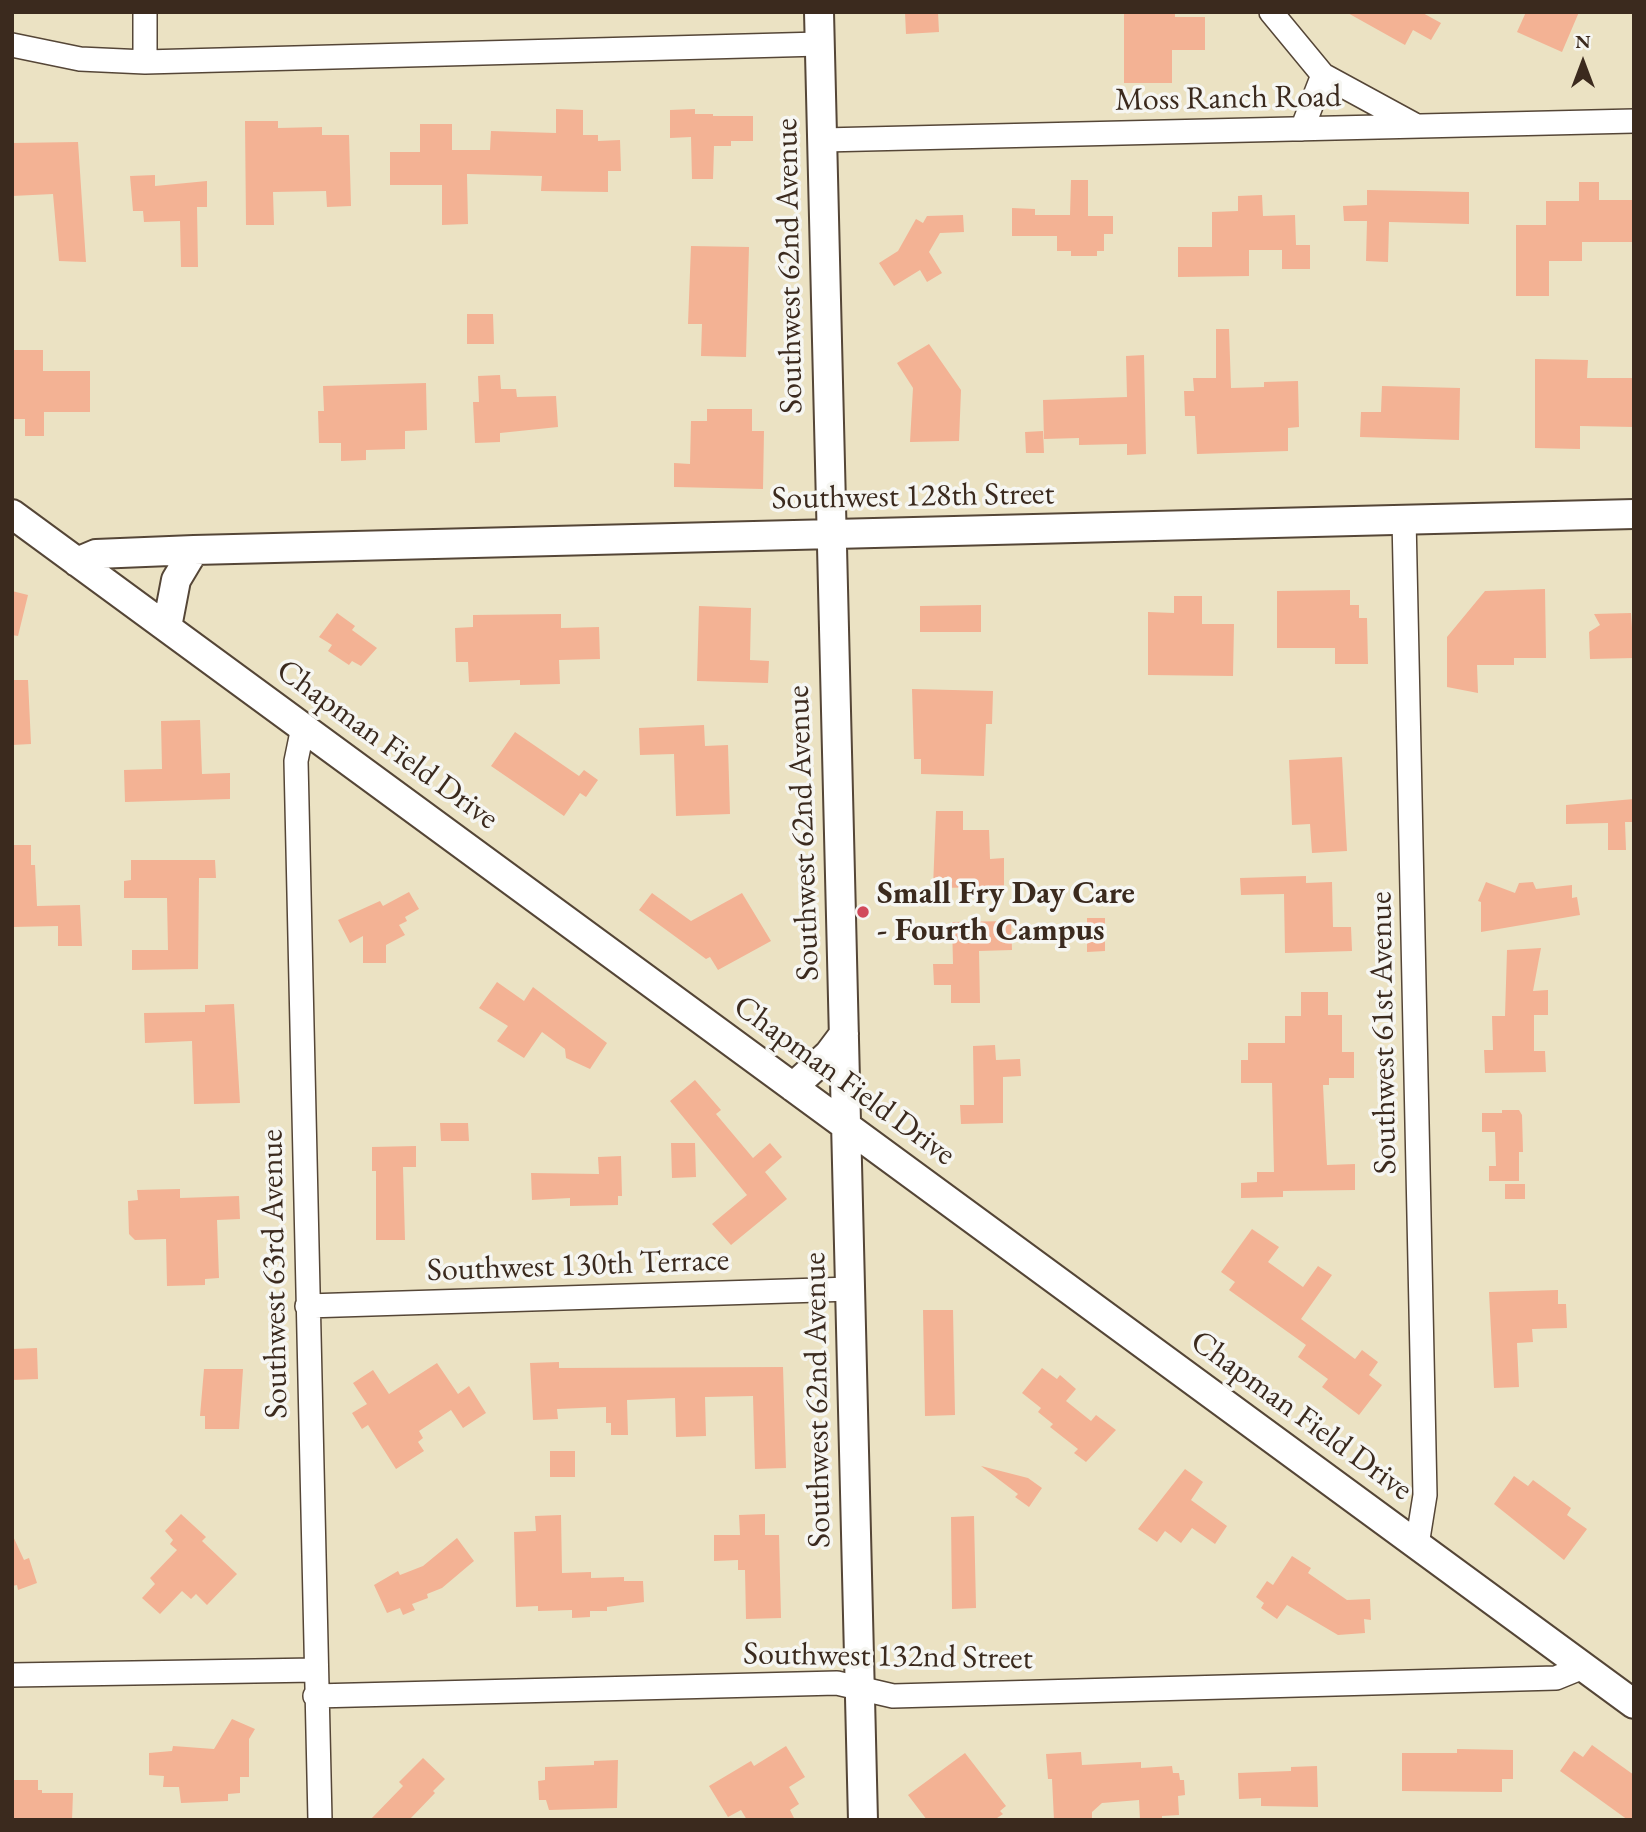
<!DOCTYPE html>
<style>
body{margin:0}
#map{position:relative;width:1646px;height:1832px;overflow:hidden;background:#ebe2c3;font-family:"EB Garamond",serif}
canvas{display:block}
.frame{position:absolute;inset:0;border:14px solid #3b2a1e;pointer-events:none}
.north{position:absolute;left:1548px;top:28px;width:70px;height:70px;-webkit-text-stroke:5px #f6f6f2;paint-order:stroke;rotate:0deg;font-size:19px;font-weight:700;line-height:28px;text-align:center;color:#3b2a1e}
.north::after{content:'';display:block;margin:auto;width:24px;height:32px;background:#3b2a1e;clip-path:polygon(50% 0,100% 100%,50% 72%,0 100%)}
</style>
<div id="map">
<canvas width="1646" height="1832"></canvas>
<div class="frame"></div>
<div class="north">N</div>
</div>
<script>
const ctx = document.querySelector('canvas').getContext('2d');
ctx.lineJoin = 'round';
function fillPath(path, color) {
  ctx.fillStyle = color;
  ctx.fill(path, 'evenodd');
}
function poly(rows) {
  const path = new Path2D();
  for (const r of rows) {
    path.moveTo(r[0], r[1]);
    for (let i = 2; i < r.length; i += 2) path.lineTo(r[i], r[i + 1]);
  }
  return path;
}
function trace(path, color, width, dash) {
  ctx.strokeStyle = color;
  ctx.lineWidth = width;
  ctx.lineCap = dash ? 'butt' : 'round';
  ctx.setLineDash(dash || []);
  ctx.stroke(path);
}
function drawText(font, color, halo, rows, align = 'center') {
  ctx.font = font + ' "EB Garamond",serif';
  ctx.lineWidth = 7;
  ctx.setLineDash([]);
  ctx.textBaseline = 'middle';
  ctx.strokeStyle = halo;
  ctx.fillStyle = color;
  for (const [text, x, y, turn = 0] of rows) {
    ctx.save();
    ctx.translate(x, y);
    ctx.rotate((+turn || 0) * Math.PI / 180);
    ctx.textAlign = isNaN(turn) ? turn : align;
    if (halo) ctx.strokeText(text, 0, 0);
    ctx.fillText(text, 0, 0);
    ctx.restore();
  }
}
fillPath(poly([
 [905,12,938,12,939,32,906,34],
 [1124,12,1175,12,1175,17,1205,17,1205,50,1172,50,1172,83,1124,83],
 [1346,12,1421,12,1441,23,1431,40,1413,30,1405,45],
 [1526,12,1579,12,1562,52,1517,32],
 [556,109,583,110,583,135,598,135,598,141,620,140,621,171,608,171,608,192,541,191,542,176,467,174,468,224,442,225,442,185,390,185,390,152,420,152,420,124,452,124,452,150,490,150,491,131,556,133],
 [695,109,695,114,713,114,713,116,753,116,753,141,731,141,731,146,714,146,713,179,692,179,691,137,670,138,670,110],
 [245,121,278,121,278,128,322,127,322,135,349,135,351,206,327,207,326,191,273,192,274,225,246,225],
 [78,142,86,262,59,261,53,194,12,196,12,143],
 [155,175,155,186,207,181,207,207,197,207,198,267,181,267,180,221,144,222,143,211,133,211,130,176],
 [1071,180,1088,180,1088,216,1113,216,1113,234,1104,234,1104,251,1097,251,1097,256,1071,256,1071,251,1057,251,1057,236,1012,236,1012,208,1035,209,1035,215,1070,215],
 [1579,182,1599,182,1599,200,1634,200,1634,242,1582,242,1582,261,1549,261,1549,296,1516,296,1516,225,1546,225,1546,201,1579,201],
 [1367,190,1469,192,1469,224,1389,222,1388,262,1366,261,1367,221,1344,221,1343,206,1367,205],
 [1262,195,1263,216,1295,215,1296,245,1310,245,1310,269,1282,269,1282,250,1249,250,1249,276,1178,277,1178,247,1212,247,1212,212,1238,211,1238,196],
 [963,215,964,232,940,233,929,252,942,273,927,282,920,270,894,286,879,263,898,251,916,219,923,223,927,216],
 [691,246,749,247,746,357,701,356,702,324,688,324],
 [467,314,493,314,494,344,467,344],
 [1216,329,1229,329,1231,388,1264,387,1264,382,1298,381,1299,427,1288,428,1288,451,1197,454,1195,416,1185,416,1184,391,1194,391,1193,378,1216,378],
 [929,344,961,390,959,441,910,442,913,388,897,363],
 [14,350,43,350,43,371,90,371,90,412,44,412,44,436,25,436,25,419,12,419],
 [1144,355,1146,454,1127,455,1127,444,1079,445,1079,438,1044,439,1043,400,1127,397,1126,356],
 [1535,359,1588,360,1587,378,1634,378,1634,427,1580,426,1580,449,1535,448],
 [500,375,501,389,516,389,517,397,556,396,558,427,500,433,500,442,475,443,473,402,479,402,478,376],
 [426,383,427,430,405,431,405,449,366,450,366,460,341,461,341,443,319,443,318,411,324,411,323,386],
 [1382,386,1460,388,1459,440,1360,437,1361,412,1381,412],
 [707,409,752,409,752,431,764,431,763,489,674,487,674,463,690,464,691,421,707,421],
 [1043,431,1044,453,1026,453,1025,432],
 [1545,589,1546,658,1514,658,1514,665,1477,665,1478,693,1447,687,1447,637,1485,591],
 [1350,590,1350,605,1359,605,1359,618,1367,618,1368,664,1335,664,1335,648,1277,648,1277,591],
 [12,591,28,595,18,636,12,635],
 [1174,596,1202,596,1202,624,1234,624,1233,676,1148,675,1148,612,1174,613],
 [981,605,981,632,920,632,920,606],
 [699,606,751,608,750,660,769,661,768,683,697,681],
 [337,613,355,626,352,630,377,648,361,666,352,661,349,665,328,651,332,645,319,637],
 [1631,613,1634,658,1590,659,1589,632,1600,625,1594,614],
 [561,614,561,628,599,627,600,659,559,660,560,684,520,685,520,680,469,682,468,662,456,662,455,628,473,627,473,615],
 [12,680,28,680,31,744,12,745],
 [912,689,993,691,992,724,986,724,984,776,921,774,921,759,914,759],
 [200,720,202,774,230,773,230,799,125,802,124,770,162,769,161,721],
 [704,725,705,746,728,745,730,814,676,816,674,754,640,755,639,728],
 [515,732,579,776,584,770,598,780,586,797,580,793,564,816,491,766],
 [1342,757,1347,851,1312,853,1310,824,1292,825,1289,760],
 [1634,799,1634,822,1625,822,1626,850,1608,850,1608,823,1566,824,1566,805],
 [936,811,963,811,963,830,989,830,990,859,1004,858,1004,887,933,888],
 [12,845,31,845,31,865,35,865,37,906,80,905,82,946,58,946,58,926,12,927],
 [131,860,215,860,216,878,199,878,198,969,132,970,132,950,168,950,167,898,124,898,124,881,131,880],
 [1306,876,1306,883,1332,882,1333,927,1351,927,1352,951,1285,953,1284,894,1241,895,1240,878],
 [1486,882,1515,893,1519,883,1533,882,1536,889,1572,885,1572,898,1577,897,1580,915,1481,932,1481,902,1478,901],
 [409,892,419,909,405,917,407,921,399,925,405,935,386,945,386,963,363,963,363,936,350,943,338,920,380,901,383,906],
 [652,893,691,921,742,893,771,941,718,970,710,957,706,959,639,910],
 [1087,918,1105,918,1105,951,1087,952],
 [1011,921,1012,950,979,951,980,1003,951,1003,951,985,934,985,933,964,953,964,952,922],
 [1541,948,1533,991,1548,990,1548,1015,1534,1015,1534,1051,1545,1051,1546,1072,1485,1073,1484,1050,1493,1050,1492,1016,1505,1016,1507,950],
 [497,982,524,1001,533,987,607,1043,590,1069,566,1058,565,1049,542,1032,524,1058,497,1041,508,1026,479,1008],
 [1301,992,1328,992,1328,1015,1342,1015,1342,1052,1354,1052,1354,1078,1329,1078,1329,1085,1323,1085,1327,1165,1355,1164,1355,1190,1283,1191,1283,1197,1241,1198,1241,1183,1257,1182,1257,1172,1274,1172,1272,1083,1241,1083,1241,1060,1248,1060,1248,1043,1285,1043,1285,1016,1301,1016],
 [234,1004,240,1103,194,1104,192,1041,145,1043,144,1013,205,1012,205,1005],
 [995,1045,996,1060,1020,1059,1021,1076,1003,1077,1003,1123,961,1124,960,1105,974,1105,973,1046],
 [695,1080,721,1110,716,1114,753,1158,770,1143,782,1157,765,1172,787,1199,731,1245,712,1224,747,1195,670,1101],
 [1502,1110,1519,1110,1522,1115,1523,1152,1519,1152,1519,1181,1489,1181,1489,1166,1496,1166,1495,1132,1482,1132,1482,1113,1502,1113],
 [440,1123,468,1123,469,1141,441,1141],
 [671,1143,695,1143,696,1177,672,1178],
 [416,1146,416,1167,403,1167,405,1240,376,1240,376,1171,372,1171,372,1147],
 [621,1156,622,1196,618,1196,618,1205,570,1206,570,1198,532,1200,531,1173,599,1174,598,1157],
 [1505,1184,1525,1184,1525,1199,1505,1199],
 [180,1189,180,1198,239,1196,240,1219,217,1220,219,1278,205,1279,205,1285,167,1286,166,1239,135,1240,129,1234,128,1201,138,1200,137,1190],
 [1252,1229,1279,1247,1268,1262,1303,1287,1318,1266,1332,1275,1301,1319,1355,1359,1362,1350,1378,1362,1369,1375,1382,1385,1359,1415,1322,1387,1328,1379,1298,1357,1306,1345,1229,1290,1235,1282,1221,1272],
 [1558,1290,1558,1304,1566,1304,1567,1328,1532,1329,1533,1342,1517,1343,1519,1387,1494,1388,1489,1292],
 [923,1310,953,1310,955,1415,925,1416],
 [37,1348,38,1379,12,1380,12,1349],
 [559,1362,559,1368,783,1367,786,1468,755,1469,753,1396,705,1397,706,1436,676,1437,675,1398,627,1400,628,1435,611,1435,611,1423,606,1423,606,1407,557,1409,558,1419,533,1420,530,1363],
 [437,1363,458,1394,469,1386,486,1413,463,1428,451,1410,419,1431,423,1438,418,1442,424,1451,396,1469,368,1425,362,1429,352,1413,367,1404,353,1383,373,1370,389,1394],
 [1042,1368,1057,1379,1060,1375,1076,1389,1066,1401,1091,1421,1096,1415,1116,1430,1086,1462,1074,1453,1078,1449,1050,1427,1053,1424,1038,1412,1041,1408,1022,1393],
 [204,1369,243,1369,239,1429,205,1429,205,1416,200,1416],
 [550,1451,575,1451,575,1477,550,1477],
 [981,1466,1028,1478,1042,1488,1029,1507,1015,1497,1018,1494],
 [1185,1469,1203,1482,1191,1500,1227,1526,1215,1544,1192,1528,1181,1543,1165,1531,1157,1542,1138,1529],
 [1514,1476,1528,1486,1533,1480,1571,1508,1567,1515,1587,1529,1564,1560,1494,1504],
 [181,1514,206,1537,202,1541,237,1574,207,1605,196,1594,191,1599,182,1591,160,1614,142,1598,155,1584,150,1578,177,1550,170,1544,173,1540,165,1531],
 [765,1514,765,1535,779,1535,781,1618,746,1619,745,1570,738,1570,738,1560,714,1561,714,1535,740,1535,739,1515],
 [561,1515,562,1573,591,1572,591,1578,624,1577,624,1581,643,1581,644,1602,607,1607,607,1611,590,1611,590,1617,572,1618,572,1610,538,1611,538,1606,516,1607,514,1532,536,1531,535,1516],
 [974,1516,976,1608,952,1609,951,1517],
 [12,1534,24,1560,29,1558,37,1583,18,1590,17,1585,12,1586],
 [457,1538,474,1561,442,1588,427,1594,428,1598,412,1604,415,1610,403,1615,400,1608,387,1613,374,1585,398,1571,400,1575,423,1566],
 [1292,1556,1311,1568,1308,1573,1347,1600,1370,1599,1371,1620,1364,1619,1365,1633,1338,1635,1287,1605,1277,1619,1261,1608,1264,1603,1256,1597,1267,1581,1273,1585],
 [232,1719,255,1729,249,1739,249,1777,240,1777,240,1793,228,1794,228,1801,181,1803,179,1787,163,1787,164,1776,149,1775,149,1753,172,1751,173,1746,214,1749],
 [1592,1745,1634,1775,1634,1820,1628,1820,1560,1771,1574,1751,1583,1757],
 [786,1746,805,1777,789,1787,799,1804,790,1810,795,1820,747,1820,741,1810,728,1817,709,1786,751,1761,754,1766],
 [1457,1749,1513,1750,1513,1779,1502,1779,1502,1792,1402,1791,1402,1753,1457,1753],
 [1081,1752,1082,1765,1141,1762,1141,1768,1172,1766,1173,1773,1179,1773,1180,1780,1184,1780,1185,1795,1178,1796,1179,1815,1162,1816,1162,1820,1140,1820,1139,1800,1102,1803,1092,1812,1092,1820,1054,1820,1052,1779,1048,1779,1046,1754],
 [965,1753,1006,1806,1000,1811,1003,1814,994,1820,927,1820,908,1795],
 [423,1758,445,1779,433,1791,435,1793,409,1820,370,1820,403,1786,399,1782],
 [618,1760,617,1808,549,1810,546,1800,539,1800,538,1781,545,1780,545,1767,594,1765,594,1761],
 [1317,1766,1318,1807,1261,1806,1261,1798,1239,1799,1238,1773,1291,1771,1291,1767],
 [12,1780,38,1780,38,1790,42,1790,42,1793,73,1793,72,1820,12,1820]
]), '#f3b294');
const minor = poly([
 [145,12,145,62],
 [1271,12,1323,75],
 [12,45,80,59,145,62,820,44],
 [1302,129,1323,75,1413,124],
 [823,140,1634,121],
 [1404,518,1425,1495,1417,1545],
 [303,727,296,761,320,1820],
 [307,1306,851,1289],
 [12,1675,315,1670],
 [315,1696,837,1683,893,1696,1556,1678,1583,1667]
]);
const tertiary = poly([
 [819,12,863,1820],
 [12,514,1634,1704],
 [77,562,96,554,194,550,1634,514],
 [167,627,176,580,194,550],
 [793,1087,829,1054,844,1034]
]);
trace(minor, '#554637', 26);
trace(tertiary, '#554637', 32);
trace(minor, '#fff', 23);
trace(tertiary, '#fff', 28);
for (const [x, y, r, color] of [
 [863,912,7,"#d1495b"]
]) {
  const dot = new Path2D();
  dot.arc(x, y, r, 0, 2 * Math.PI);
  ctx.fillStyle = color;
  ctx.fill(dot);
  trace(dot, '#f6f6f2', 2.5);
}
drawText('32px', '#3b2a1e', '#f6f6f2', [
 ["Moss Ranch Road",1228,99,-1],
 ["Southwest 62nd Avenue",790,266,-91],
 ["Southwest 128th Street",913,497,-1],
 ["Chapman Field Drive",387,745,36],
 ["Southwest 62nd Avenue",804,833,-92],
 ["Southwest 61st Avenue",1384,1033,-91],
 ["Chapman Field Drive",844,1081,36],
 ["Southwest 130th Terrace",578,1266,-2],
 ["Southwest 63rd Avenue",275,1274,-91],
 ["Southwest 62nd Avenue",818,1400,-91],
 ["Chapman Field Drive",1301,1416,36],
 ["Southwest 132nd Street",888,1657,1]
]);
drawText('bold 32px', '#3b2a1e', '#f6f6f2', [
 ["Small Fry Day Care",877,894],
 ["- Fourth Campus",877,931]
], 'left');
</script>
